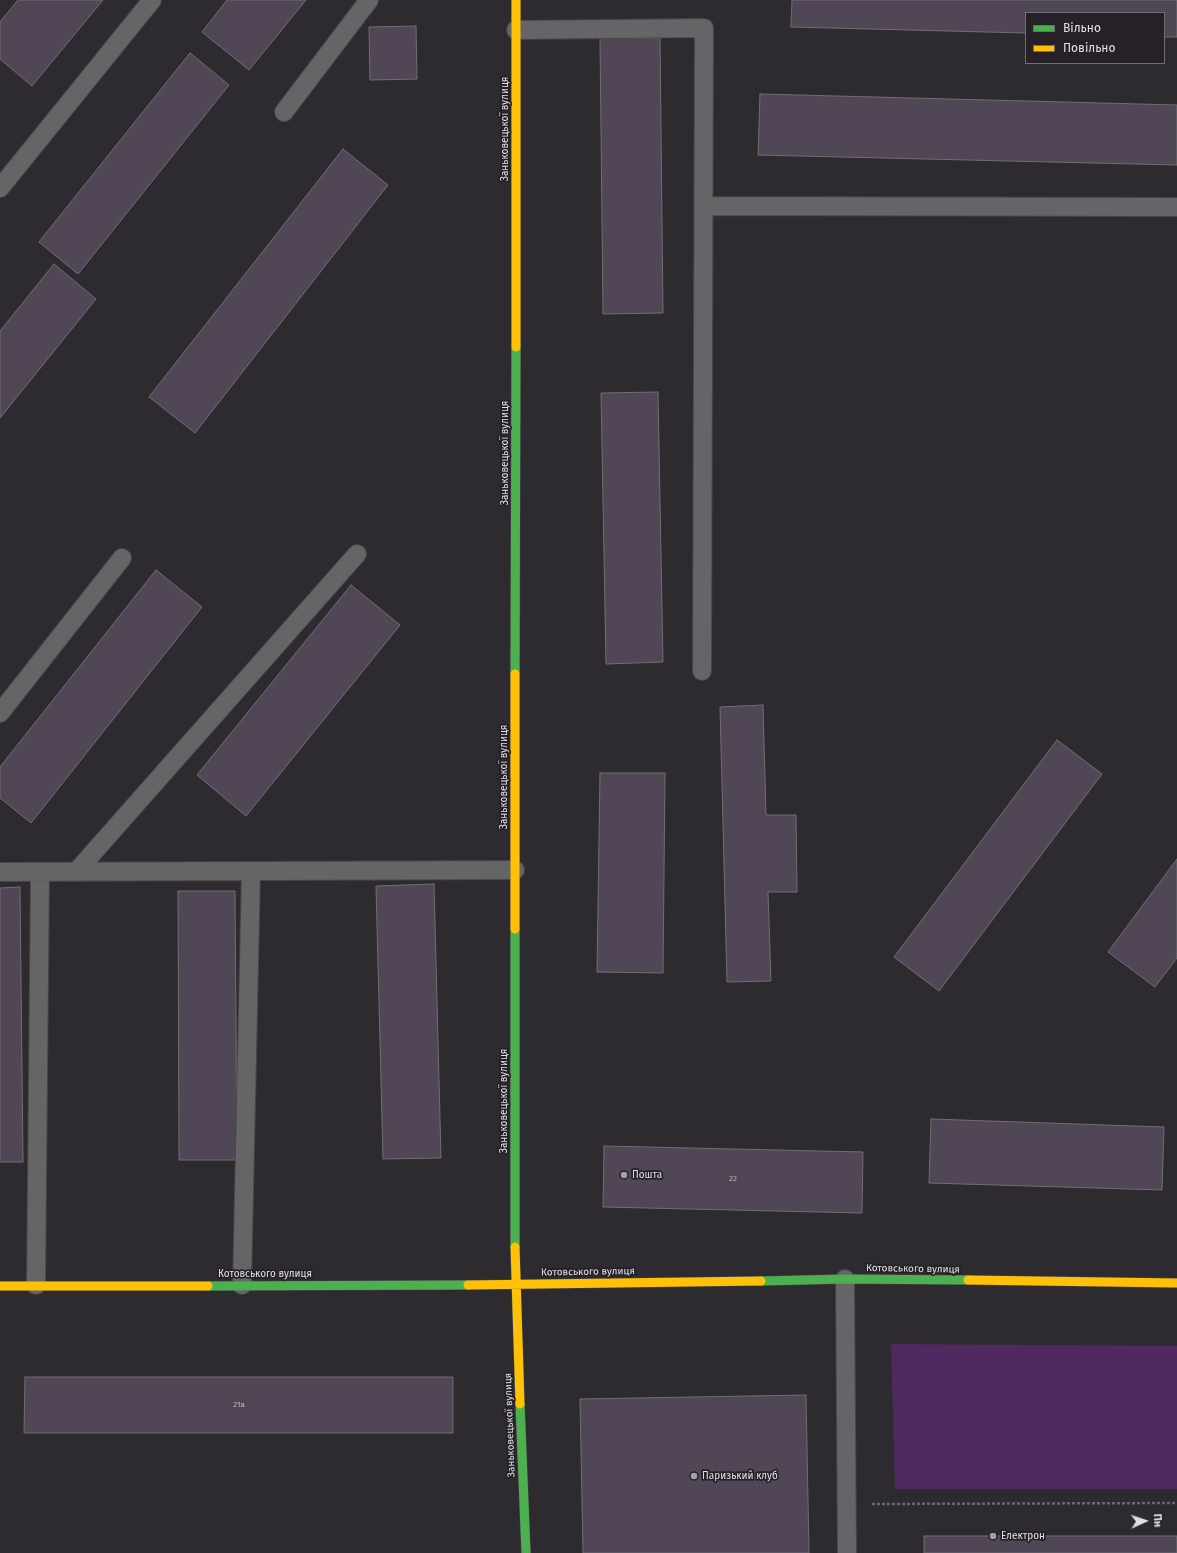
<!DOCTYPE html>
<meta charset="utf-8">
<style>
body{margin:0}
#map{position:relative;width:1177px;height:1553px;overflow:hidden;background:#2e2b30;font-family:"Fira Sans",sans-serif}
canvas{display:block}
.legend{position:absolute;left:1025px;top:12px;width:140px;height:52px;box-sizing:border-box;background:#252127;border:1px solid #716d73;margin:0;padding:5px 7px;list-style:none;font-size:12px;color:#e2e0e4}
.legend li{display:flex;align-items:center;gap:8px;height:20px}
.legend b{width:20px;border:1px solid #716d73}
.north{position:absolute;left:1125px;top:1501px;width:40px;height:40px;-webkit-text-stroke:3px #252127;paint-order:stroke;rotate:87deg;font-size:11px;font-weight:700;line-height:16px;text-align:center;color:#e2e0e4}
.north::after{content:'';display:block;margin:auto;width:14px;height:18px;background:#e2e0e4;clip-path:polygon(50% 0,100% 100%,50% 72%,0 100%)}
</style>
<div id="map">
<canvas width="1177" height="1553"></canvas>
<ul class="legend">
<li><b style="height:5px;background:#4caf50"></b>Вільно</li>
<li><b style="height:5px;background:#ffc107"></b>Повільно</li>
</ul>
<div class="north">Пн</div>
</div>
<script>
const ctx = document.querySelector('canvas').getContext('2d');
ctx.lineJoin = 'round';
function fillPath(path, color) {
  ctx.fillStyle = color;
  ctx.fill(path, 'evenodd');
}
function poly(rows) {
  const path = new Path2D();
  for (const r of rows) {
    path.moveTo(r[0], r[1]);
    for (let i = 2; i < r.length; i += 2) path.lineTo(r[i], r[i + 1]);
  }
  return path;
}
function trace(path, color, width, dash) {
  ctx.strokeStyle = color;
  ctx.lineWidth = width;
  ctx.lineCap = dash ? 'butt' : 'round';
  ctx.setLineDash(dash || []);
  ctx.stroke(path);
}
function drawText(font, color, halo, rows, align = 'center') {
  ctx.font = font + ' "Fira Sans",sans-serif';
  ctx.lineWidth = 3.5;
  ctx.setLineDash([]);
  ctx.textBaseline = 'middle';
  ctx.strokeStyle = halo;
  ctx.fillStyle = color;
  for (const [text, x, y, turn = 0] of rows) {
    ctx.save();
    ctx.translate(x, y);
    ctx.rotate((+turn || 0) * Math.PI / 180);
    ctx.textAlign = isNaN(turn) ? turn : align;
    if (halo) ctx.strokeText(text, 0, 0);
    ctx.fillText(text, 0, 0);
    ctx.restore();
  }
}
fillPath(poly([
 [891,1344,1177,1346,1177,1489,895,1489]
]), '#4f2960');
const building = poly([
 [18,0,103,0,32,86,0,59,0,22,18,0],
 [227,0,306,0,249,70,202,32,227,0],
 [792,0,1177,0,1177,37,1164,37,1164,13,1026,13,1026,33,791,27,792,0],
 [416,26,417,79,370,80,369,27,416,26],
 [600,38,660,38,663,313,603,314,600,38],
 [190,53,229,85,78,274,39,242,190,53],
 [760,94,1177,105,1177,165,758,155,760,94],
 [343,149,388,185,195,433,149,397,343,149],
 [54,264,96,299,0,418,0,331,54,264],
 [658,392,663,662,606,664,601,393,658,392],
 [156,570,202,607,31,823,0,798,0,767,156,570],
 [351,585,400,625,246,816,197,775,351,585],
 [763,705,766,815,796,815,797,892,768,892,771,981,727,982,720,707,763,705],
 [1057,740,1102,774,939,991,894,957,1057,740],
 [600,773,665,773,663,973,597,972,600,773],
 [1177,859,1177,958,1155,987,1108,952,1177,859],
 [434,884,441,1158,383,1159,376,886,434,884],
 [20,887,23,1162,0,1162,0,888,20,887],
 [178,891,235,891,237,1160,179,1160,178,891],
 [931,1119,1164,1127,1162,1190,929,1183,931,1119],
 [604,1146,863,1152,862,1213,603,1207,604,1146],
 [25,1377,453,1377,453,1433,24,1433,25,1377],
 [806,1395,809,1553,583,1553,580,1399,806,1395],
 [924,1536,1177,1536,1177,1553,924,1553,924,1536]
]);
fillPath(building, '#514656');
trace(building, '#716f72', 1);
const lane = poly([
 [516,30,704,28,702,671],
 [284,112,369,0],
 [0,188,152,0],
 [704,206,1177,207],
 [0,713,122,558],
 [0,872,515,870],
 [76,872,357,554],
 [845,1279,847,1553],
 [36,1285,40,872],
 [242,1285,251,871]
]);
const fast = poly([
 [515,674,516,347],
 [515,1247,515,929],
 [761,1281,845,1279,968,1280],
 [208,1286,468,1285],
 [520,1404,526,1553]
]);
const slow = poly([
 [516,347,516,0],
 [515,929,515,674],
 [515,1247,520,1404],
 [968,1280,1177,1283],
 [468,1285,761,1281],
 [0,1286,208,1286]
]);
trace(lane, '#484649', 20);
trace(fast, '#484649', 10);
trace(slow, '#484649', 10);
trace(poly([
 [872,1504,1177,1503]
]), '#6a686c', 2.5, [3, 2]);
trace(lane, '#656467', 18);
trace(fast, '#4caf50', 9);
trace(slow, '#ffc107', 9);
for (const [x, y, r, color] of [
 [624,1175,4,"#a3a1a5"],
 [694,1476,4,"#a3a1a5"],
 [993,1536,4,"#a3a1a5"]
]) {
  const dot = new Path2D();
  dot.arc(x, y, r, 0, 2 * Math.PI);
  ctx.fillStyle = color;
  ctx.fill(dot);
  trace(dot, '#252127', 1.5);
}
drawText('8px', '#bebac0', null, [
 ["22",733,1179],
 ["21а",239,1405]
]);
drawText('10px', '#e2e0e4', '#252127', [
 ["Заньковецької вулиця",505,129,-90],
 ["Заньковецької вулиця",505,453,-90],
 ["Заньковецької вулиця",504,777,-90],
 ["Заньковецької вулиця",504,1101,-90],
 ["Котовського вулиця",913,1269,1],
 ["Котовського вулиця",588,1272,-1],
 ["Котовського вулиця",265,1274],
 ["Заньковецької вулиця",510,1425,-92]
]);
drawText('10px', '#e2e0e4', '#252127', [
 ["Пошта",632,1175],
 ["Паризький клуб",702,1476],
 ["Електрон",1001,1536]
], 'left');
</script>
